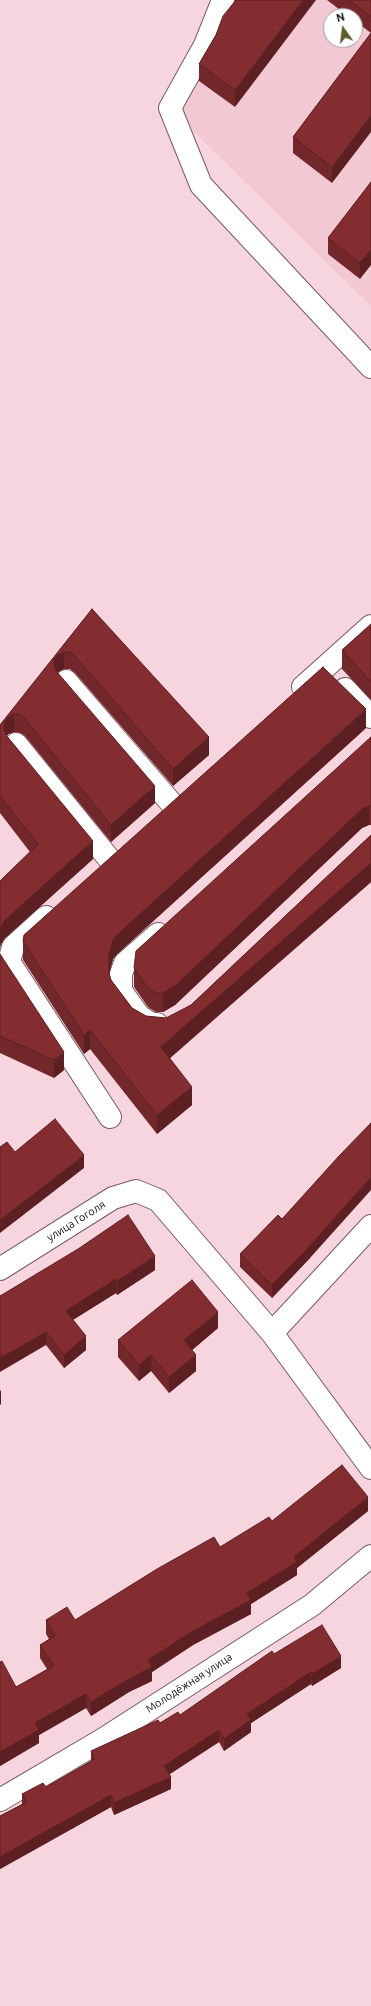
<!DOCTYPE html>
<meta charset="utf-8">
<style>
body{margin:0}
#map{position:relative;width:371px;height:2006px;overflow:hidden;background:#f7d5de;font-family:Ubuntu,sans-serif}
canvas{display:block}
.north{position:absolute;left:323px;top:8px;width:40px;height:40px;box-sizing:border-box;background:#fff;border:1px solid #a19d9e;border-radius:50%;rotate:346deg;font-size:11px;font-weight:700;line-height:16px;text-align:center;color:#150a0d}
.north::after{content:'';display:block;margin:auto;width:14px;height:18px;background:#5f5a26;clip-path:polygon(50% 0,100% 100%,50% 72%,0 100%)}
</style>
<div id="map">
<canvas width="371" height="2006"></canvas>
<div class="north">N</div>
</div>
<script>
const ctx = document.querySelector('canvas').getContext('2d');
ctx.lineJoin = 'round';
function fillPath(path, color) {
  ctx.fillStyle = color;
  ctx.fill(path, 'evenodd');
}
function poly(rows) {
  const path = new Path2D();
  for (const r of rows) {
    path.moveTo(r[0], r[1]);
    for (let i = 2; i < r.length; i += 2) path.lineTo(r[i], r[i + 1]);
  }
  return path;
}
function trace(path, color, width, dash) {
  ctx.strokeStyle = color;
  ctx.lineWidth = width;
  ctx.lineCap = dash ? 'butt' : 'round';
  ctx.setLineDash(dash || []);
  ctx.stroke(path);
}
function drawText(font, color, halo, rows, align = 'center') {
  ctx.font = font + ' Ubuntu,sans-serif';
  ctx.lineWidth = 4;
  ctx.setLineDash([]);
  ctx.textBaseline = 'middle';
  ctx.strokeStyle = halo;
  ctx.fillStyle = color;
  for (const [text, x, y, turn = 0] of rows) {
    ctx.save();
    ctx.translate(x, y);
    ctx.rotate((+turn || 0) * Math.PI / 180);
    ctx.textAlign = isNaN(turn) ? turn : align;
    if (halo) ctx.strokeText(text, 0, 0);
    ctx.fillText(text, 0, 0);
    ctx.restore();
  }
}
fillPath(poly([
 [240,0,371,0,371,306,170,108],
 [331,16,355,16,355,40,331,40]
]), '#f2c8d3');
const minor = poly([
 [223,0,205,45,170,108,201,185,371,367],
 [66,681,172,804],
 [303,687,371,626],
 [345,689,371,717],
 [16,744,110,860],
 [46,917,13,947,9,962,110,1117],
 [157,1024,152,1024,139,1016,121,991,121,974,125,963,158,934],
 [0,1269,113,1198,136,1191,158,1200,272,1333,371,1468],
 [272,1333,371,1226],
 [0,1800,102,1740,312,1605,371,1556]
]);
trace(minor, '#775a62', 24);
trace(minor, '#fff', 22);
fillPath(poly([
 [236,0,235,107,199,81,199,64],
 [327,0,371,0,371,33,355,21,355,16,348,16],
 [371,33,332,183,293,153,293,137],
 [371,182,360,279,328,254,328,238],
 [92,609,209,755,173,786,75,673,70,669,64,669,58,672,57,673,155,803,111,842,25,736,21,733,14,732,8,734,7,736,93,859,5,938,1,944,0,947,0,881,30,852,0,813,0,725],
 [371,624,371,700,342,669,342,650],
 [366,728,117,954,113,959,109,973,111,980,132,1008,146,1016,166,1018,191,1005,371,835,371,882,170,1058,192,1105,157,1134,90,1049,84,1054,23,960,23,941],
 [371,737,371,825,369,825,362,828,175,1005,163,1012,156,1012,148,1007,134,987,134,968],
 [0,954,64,1070,54,1078,0,1053],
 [240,1254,310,1258,272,1298,240,1267],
 [155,1270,117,1295,116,1293,73,1320,86,1350,64,1368,46,1345,0,1296],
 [218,1328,192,1350,196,1371,169,1393,151,1371,139,1381,118,1357,118,1340],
 [368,1511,297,1568,297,1575,251,1604,251,1614,193,1645,152,1672,152,1681,129,1692,91,1716,86,1708,39,1735,39,1743,0,1766,0,1662,16,1687,47,1669,40,1658,40,1645,49,1639,46,1634,46,1620,75,1620,272,1521],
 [274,1654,341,1668,312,1686,311,1684,251,1723,251,1732,224,1751,219,1742,169,1774,171,1789,114,1815,111,1807,0,1869,0,1816,22,1804,22,1794,46,1787,91,1761,91,1751,180,1715]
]), '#72272a');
fillPath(poly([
 [303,0,316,0,235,107,235,90],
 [371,115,371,132,332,183,332,167],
 [371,249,371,265,360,279,360,263],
 [64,652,64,669,58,672,54,677,54,659,58,655],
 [366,709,366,728,117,954,113,959,109,974,109,955,113,940,117,935],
 [14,714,14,732,8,734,5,739,4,728,5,722,8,717],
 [209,737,209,755,173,786,173,769],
 [155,786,155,803,111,842,111,825],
 [369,806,369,825,362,828,175,1005,163,1012,163,993,362,809],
 [93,841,93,859,5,938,1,944,0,947,0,930,1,927,5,920],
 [371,863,371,882,161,1066,161,1047],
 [90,1030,90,1049,84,1054,84,1035],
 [64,1052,64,1070,54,1078,54,1060],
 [192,1087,192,1105,157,1134,157,1115],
 [84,1155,84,1168,0,1233,0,1220],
 [371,1177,371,1190,310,1258,272,1298,272,1285],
 [155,1256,155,1270,117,1295,117,1281],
 [116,1279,116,1293,66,1324,66,1311],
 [218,1312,218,1328,184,1357,184,1340],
 [46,1332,46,1345,0,1372,0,1358],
 [86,1336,86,1350,64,1368,64,1355],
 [151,1355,151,1371,139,1381,139,1365],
 [196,1355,196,1371,169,1393,169,1377],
 [1,1390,1,1404,0,1405,0,1391],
 [368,1497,368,1511,297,1568,297,1575,251,1604,251,1614,193,1645,152,1672,152,1681,129,1692,91,1716,91,1702,148,1660,294,1557],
 [341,1656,341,1668,312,1686,312,1674],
 [311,1672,311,1684,251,1723,251,1732,224,1751,224,1739,247,1714],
 [86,1694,86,1708,39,1735,39,1743,0,1766,0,1752,35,1723],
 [219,1730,219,1742,164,1778,164,1766],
 [171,1777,171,1789,114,1815,114,1803],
 [111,1795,111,1807,0,1869,0,1857]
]), '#5c2022');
const building = poly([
 [236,0,303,0,235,90,199,64,216,35,223,16,236,0],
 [349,0,371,0,371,17,349,0],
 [371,33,371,115,332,167,293,137,371,33],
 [371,182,371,249,360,263,328,238,371,182],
 [92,609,209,737,173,769,75,656,70,652,64,652,58,655,54,659,54,666,57,672,155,786,111,825,25,719,21,715,14,714,8,717,5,722,4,728,6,735,93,841,5,920,1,927,0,930,0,881,38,844,0,796,0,725,92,609],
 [371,624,371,682,342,650,371,624],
 [323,667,366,709,117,935,113,940,109,955,109,973,111,980,132,1008,146,1016,166,1018,191,1005,371,835,371,863,161,1047,192,1087,157,1115,90,1030,84,1035,23,941,24,935,323,667],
 [371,737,371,806,369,806,362,809,175,986,163,993,156,993,148,988,134,968,136,951,371,737],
 [0,954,64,1052,54,1060,0,1036,0,954],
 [55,1119,84,1155,0,1220,0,1147,7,1142,15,1152,55,1119],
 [371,1123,371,1177,310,1246,272,1285,240,1254,278,1215,282,1219,339,1156,371,1123],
 [128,1215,155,1256,117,1281,116,1279,66,1311,86,1336,64,1355,46,1332,0,1358,0,1296,78,1249,128,1215],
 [192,1280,218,1312,184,1340,196,1355,169,1377,151,1355,139,1365,118,1340,192,1280],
 [342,1465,368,1497,294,1557,297,1562,247,1593,251,1600,193,1631,148,1660,152,1667,129,1679,91,1702,86,1694,35,1723,39,1730,0,1752,0,1662,2,1661,16,1687,54,1666,40,1645,55,1636,46,1620,67,1607,75,1620,157,1569,214,1537,220,1547,269,1517,272,1521,342,1465],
 [322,1625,341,1656,312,1674,311,1672,247,1714,251,1720,224,1739,219,1730,164,1766,171,1777,114,1803,111,1795,0,1857,0,1816,27,1802,22,1794,43,1783,46,1787,95,1759,91,1751,158,1720,160,1723,178,1712,180,1715,272,1651,274,1654,322,1625]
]);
fillPath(building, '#842d31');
trace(building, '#5c2022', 1);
drawText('11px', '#150a0d', '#fff', [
 ["улица Гоголя",76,1221,-32],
 ["Молодёжная улица",189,1683,-33]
]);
</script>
